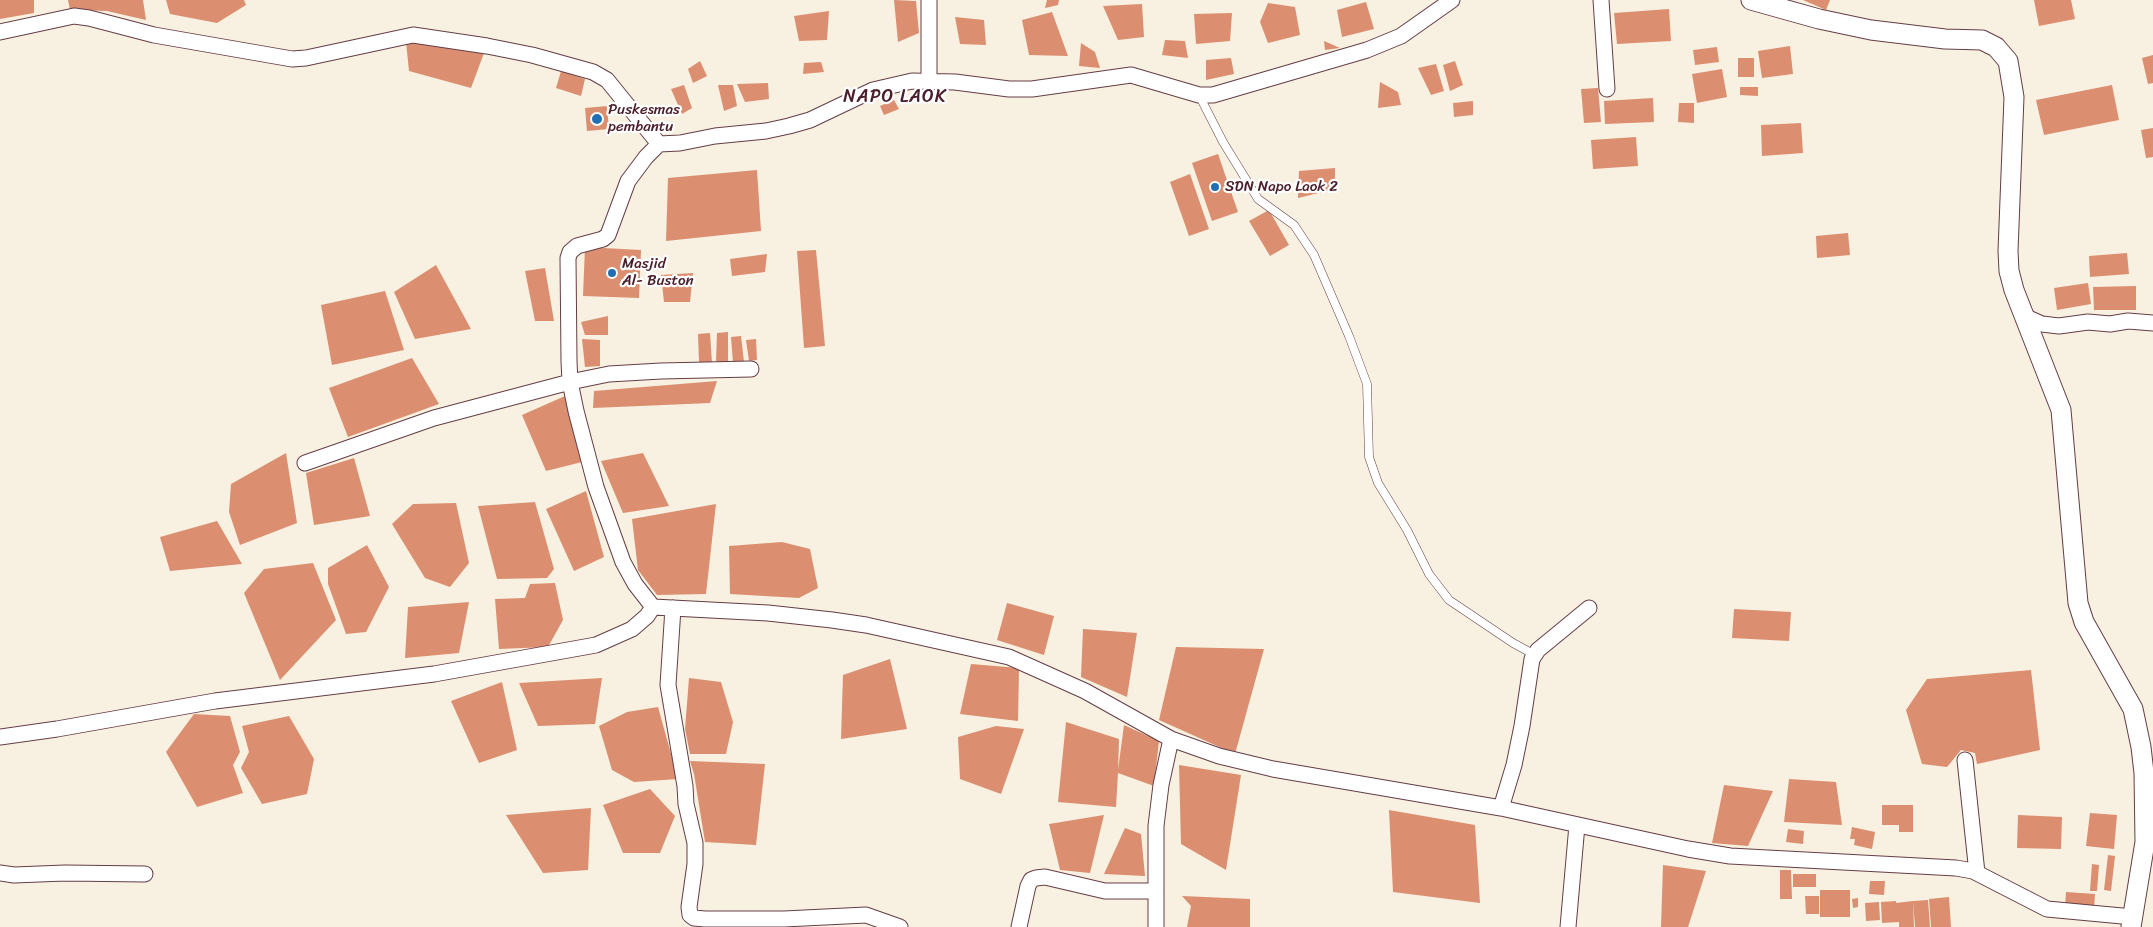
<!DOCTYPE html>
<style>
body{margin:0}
canvas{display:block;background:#f8f0e0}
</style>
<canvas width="2153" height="927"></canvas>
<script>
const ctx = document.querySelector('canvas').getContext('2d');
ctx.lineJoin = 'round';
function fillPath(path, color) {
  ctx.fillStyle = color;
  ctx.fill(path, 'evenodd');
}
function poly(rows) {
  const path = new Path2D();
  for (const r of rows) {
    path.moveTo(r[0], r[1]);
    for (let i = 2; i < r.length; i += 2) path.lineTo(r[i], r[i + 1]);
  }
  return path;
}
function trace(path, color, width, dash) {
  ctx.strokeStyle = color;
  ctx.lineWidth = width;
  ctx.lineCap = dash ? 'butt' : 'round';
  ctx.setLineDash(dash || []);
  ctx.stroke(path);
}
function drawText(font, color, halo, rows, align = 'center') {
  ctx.font = font + ' Sriracha,sans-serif';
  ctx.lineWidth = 4.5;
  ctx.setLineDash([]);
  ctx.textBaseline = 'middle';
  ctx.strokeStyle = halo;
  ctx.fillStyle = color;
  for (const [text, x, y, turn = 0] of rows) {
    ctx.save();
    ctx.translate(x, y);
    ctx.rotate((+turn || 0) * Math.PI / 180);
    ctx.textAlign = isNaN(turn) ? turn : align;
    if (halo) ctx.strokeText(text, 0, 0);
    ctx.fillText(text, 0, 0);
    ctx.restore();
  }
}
fillPath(poly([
 [0,0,34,0,34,13,0,19],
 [68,0,143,0,146,20,107,11,70,10],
 [166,0,244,0,246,5,217,23,170,14],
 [894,0,916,1,919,33,898,42],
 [1047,0,1059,0,1058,5,1045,8],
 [1803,0,1830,0,1826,10],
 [2034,0,2071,0,2075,19,2039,26],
 [1366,2,1374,29,1342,37,1337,10],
 [1268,3,1295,7,1300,35,1268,43,1260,22],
 [1142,4,1144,37,1118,40,1103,6],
 [1669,9,1671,41,1617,44,1614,13],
 [829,11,827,40,799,41,794,16],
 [1052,12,1068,56,1029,55,1022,20],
 [1232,13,1230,41,1196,44,1194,14],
 [955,17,984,20,986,45,960,44],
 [1165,40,1185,41,1188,58,1162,55],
 [1324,41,1340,48,1325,50],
 [406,42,484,53,471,88,409,71],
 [1081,43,1095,52,1100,68,1079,66],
 [1790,46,1793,74,1762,78,1758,51],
 [1717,47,1719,62,1695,65,1693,50],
 [2153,55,2153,83,2148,84,2142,58],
 [1231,58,1234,74,1206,80,1206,60],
 [1738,58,1754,58,1754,77,1738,77],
 [700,61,707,76,693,83,688,69],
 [1455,61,1463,85,1450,91,1443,65],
 [821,62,824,72,803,74,804,63],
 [1436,64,1444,91,1431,95,1418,68],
 [1722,69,1727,97,1697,103,1692,74],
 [561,71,585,79,581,96,556,88],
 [1380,82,1398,92,1401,105,1378,108],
 [768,83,769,99,745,102,737,84],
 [684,85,692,108,682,114,671,89],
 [718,85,733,85,737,106,724,111],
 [2112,85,2119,120,2044,135,2036,100],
 [1740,87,1758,87,1758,96,1740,95],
 [1598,88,1601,122,1584,123,1581,89],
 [1653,98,1654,122,1605,124,1604,101],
 [894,100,899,109,884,115,880,106],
 [1473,101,1473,115,1454,117,1453,103],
 [1679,103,1694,103,1694,123,1678,122],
 [607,106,609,129,587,131,585,108],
 [1801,123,1803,153,1762,156,1761,125],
 [2153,128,2153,157,2146,158,2141,130],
 [1636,137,1638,166,1593,169,1591,140],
 [1218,154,1238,212,1212,221,1192,163],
 [1335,168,1335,189,1298,198,1299,171],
 [757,170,761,231,666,241,668,178],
 [1190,174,1209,229,1189,236,1170,182],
 [1269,210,1289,245,1270,256,1249,221],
 [1848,233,1850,255,1817,258,1816,236],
 [585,247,641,250,639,298,583,296],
 [816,250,825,346,804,348,797,251],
 [2127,253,2129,274,2090,277,2089,256],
 [767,254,765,272,732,276,730,259],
 [436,265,471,329,415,339,394,292],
 [545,268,554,321,535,321,525,271],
 [693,273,690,302,664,302,661,275],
 [2088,283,2091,304,2057,310,2054,288],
 [2136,286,2136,310,2094,310,2093,287],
 [385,291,404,350,332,365,321,305],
 [608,316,608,335,585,335,581,322],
 [728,332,728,364,716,361,717,333],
 [710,333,712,363,699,362,698,334],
 [741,336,744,362,733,363,731,337],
 [582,339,600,340,600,366,585,367],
 [756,339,757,360,749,361,746,340],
 [412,358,439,404,348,437,329,388],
 [717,381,710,403,593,408,594,391],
 [565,396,582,462,546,471,522,415],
 [286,453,297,523,240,545,229,512,231,484],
 [643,453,669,506,623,513,601,461],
 [354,458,370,516,314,525,306,473],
 [586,491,604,557,574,571,546,509],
 [535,502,554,569,547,578,497,579,478,506],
 [456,503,469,563,450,587,425,578,392,524,413,504],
 [716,504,706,594,657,595,638,570,632,519],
 [217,521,242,564,170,571,160,537],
 [782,542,810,549,818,588,799,598,730,594,729,546],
 [367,545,389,587,366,632,346,634,328,584,328,568],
 [313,563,336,620,280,680,244,593,264,569],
 [555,583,563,620,548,647,499,649,495,599,525,598,530,584],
 [469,602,459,653,405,658,408,607],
 [1007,603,1054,616,1044,655,997,640],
 [1734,609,1791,612,1789,641,1732,638],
 [1083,629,1137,633,1127,697,1081,677],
 [1176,647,1264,649,1235,754,1159,720],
 [890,659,907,729,841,739,843,675],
 [971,664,1019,668,1018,721,960,714],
 [2031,670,2040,750,1977,764,1975,753,1961,750,1947,767,1922,764,1906,710,1927,679],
 [602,678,595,724,538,726,519,683],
 [689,678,721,682,733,722,726,754,690,754,685,729],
 [502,682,517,750,479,763,451,701],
 [658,707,678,779,634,782,612,770,599,726,627,712],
 [194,714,230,716,240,752,233,765,243,793,197,807,166,752],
 [289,716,314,759,307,794,262,804,241,768,249,752,242,726],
 [1066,722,1119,739,1118,770,1124,725,1159,741,1154,786,1118,773,1116,807,1058,802],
 [996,726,1024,729,1001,794,960,779,958,737],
 [690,761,765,764,756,845,705,842,694,774],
 [1179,765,1241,775,1226,870,1181,844],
 [1789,779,1836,782,1842,825,1784,822],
 [1724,785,1773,791,1748,846,1712,843],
 [650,789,675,816,660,853,623,853,603,805],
 [1882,805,1913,805,1913,832,1899,832,1899,825,1882,825],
 [591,808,588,870,543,873,506,815],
 [1389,810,1475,825,1480,903,1393,892],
 [2090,813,2117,815,2114,849,2086,846],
 [1104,815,1090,873,1060,870,1049,824],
 [2018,815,2062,817,2061,849,2017,848],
 [1852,827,1875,832,1872,849,1854,845,1855,839,1850,839],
 [1125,828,1141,834,1145,876,1104,874],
 [1788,829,1804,831,1803,844,1786,842],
 [2108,855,2115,856,2111,891,2104,890],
 [2092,864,2099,865,2097,891,2090,891],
 [1663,865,1706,871,1688,927,1661,927],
 [1780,870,1791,870,1792,899,1780,899],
 [1793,874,1816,874,1816,887,1793,887],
 [1870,881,1885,881,1884,895,1869,894],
 [1820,890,1850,890,1850,917,1820,917],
 [2066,892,2095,894,2094,910,2065,908],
 [1182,896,1250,899,1250,927,1187,927,1191,906],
 [1805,896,1819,896,1819,914,1806,914],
 [1949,897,1951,927,1931,927,1929,899],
 [1858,898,1858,907,1853,908,1852,899],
 [1928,900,1930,927,1915,927,1913,901],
 [1896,901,1896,903,1913,901,1914,927,1899,927,1899,922,1882,923,1881,902],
 [1879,902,1880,920,1866,921,1865,903]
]), '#db8f70');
const service = poly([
 [1199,95,1223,142,1258,199,1294,225,1314,255,1349,336,1367,384,1369,457,1378,483,1407,530,1429,574,1449,600,1513,643,1535,655]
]);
const minor = poly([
 [1452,0,1401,36,1367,50,1213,95,1199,95,1131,75,1032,89,1009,89,955,82,912,81,873,90,810,120,789,126,766,131,715,136,680,143,659,144,646,157,628,181,608,235,603,239,577,246,570,252,568,258,569,361,570,382,576,411,596,487,623,562,635,584,653,607,768,613,832,620,866,625,1009,657,1085,691,1171,739,1219,756,1273,769,1501,808,1688,849,1730,856,1956,868,1973,871,2047,909,2133,917],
 [1601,0,1607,89],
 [0,32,74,16,89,18,154,35,292,59,306,58,413,35,487,46,532,55,593,72,607,80,659,144],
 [929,81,929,0],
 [2024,316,2042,324,2059,326,2088,322,2110,324,2128,321,2153,323],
 [305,463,434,418,570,382,609,374,661,371,751,369],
 [673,608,668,685,685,786,686,804,695,843,695,864,689,907,690,915,694,918,705,919,784,919,866,915,900,927],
 [0,737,57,729,215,701,434,674,596,645,632,629,647,616,653,607],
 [1965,760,1977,873],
 [1501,808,1514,765,1522,726,1532,659,1538,650,1589,608],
 [0,873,14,875,65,873,145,874],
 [1019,927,1028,886,1031,880,1036,878,1045,877,1105,891,1156,891],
 [1156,927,1156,826,1161,785,1171,739],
 [1568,927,1577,825]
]);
const tertiary = poly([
 [1751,0,1819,19,1871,30,1945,39,1982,40,1996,47,2008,61,2014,97,2008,251,2009,271,2014,290,2061,410,2078,603,2084,622,2133,709,2141,747,2144,773,2145,842,2131,927]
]);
trace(service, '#643e46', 9);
trace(minor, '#643e46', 17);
trace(tertiary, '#643e46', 21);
trace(service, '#fff', 8);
trace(minor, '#fff', 15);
trace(tertiary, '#fff', 19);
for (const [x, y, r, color] of [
 [597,119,6,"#1f6fb2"],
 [1215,187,5,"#1f6fb2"],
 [612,273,5,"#1f6fb2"]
]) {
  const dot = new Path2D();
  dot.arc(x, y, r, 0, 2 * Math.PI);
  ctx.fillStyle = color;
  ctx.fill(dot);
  trace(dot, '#fff', 2);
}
drawText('15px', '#4a1f2b', '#fff', [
 ["Puskesmas",608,110],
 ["pembantu",608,127],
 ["SDN Napo Laok 2",1225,187],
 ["Masjid",622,264],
 ["Al- Buston",622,281]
], 'left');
ctx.letterSpacing = '1px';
drawText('18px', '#4a1f2b', '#fff', [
 ["NAPO LAOK",895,97]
]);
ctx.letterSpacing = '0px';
</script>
